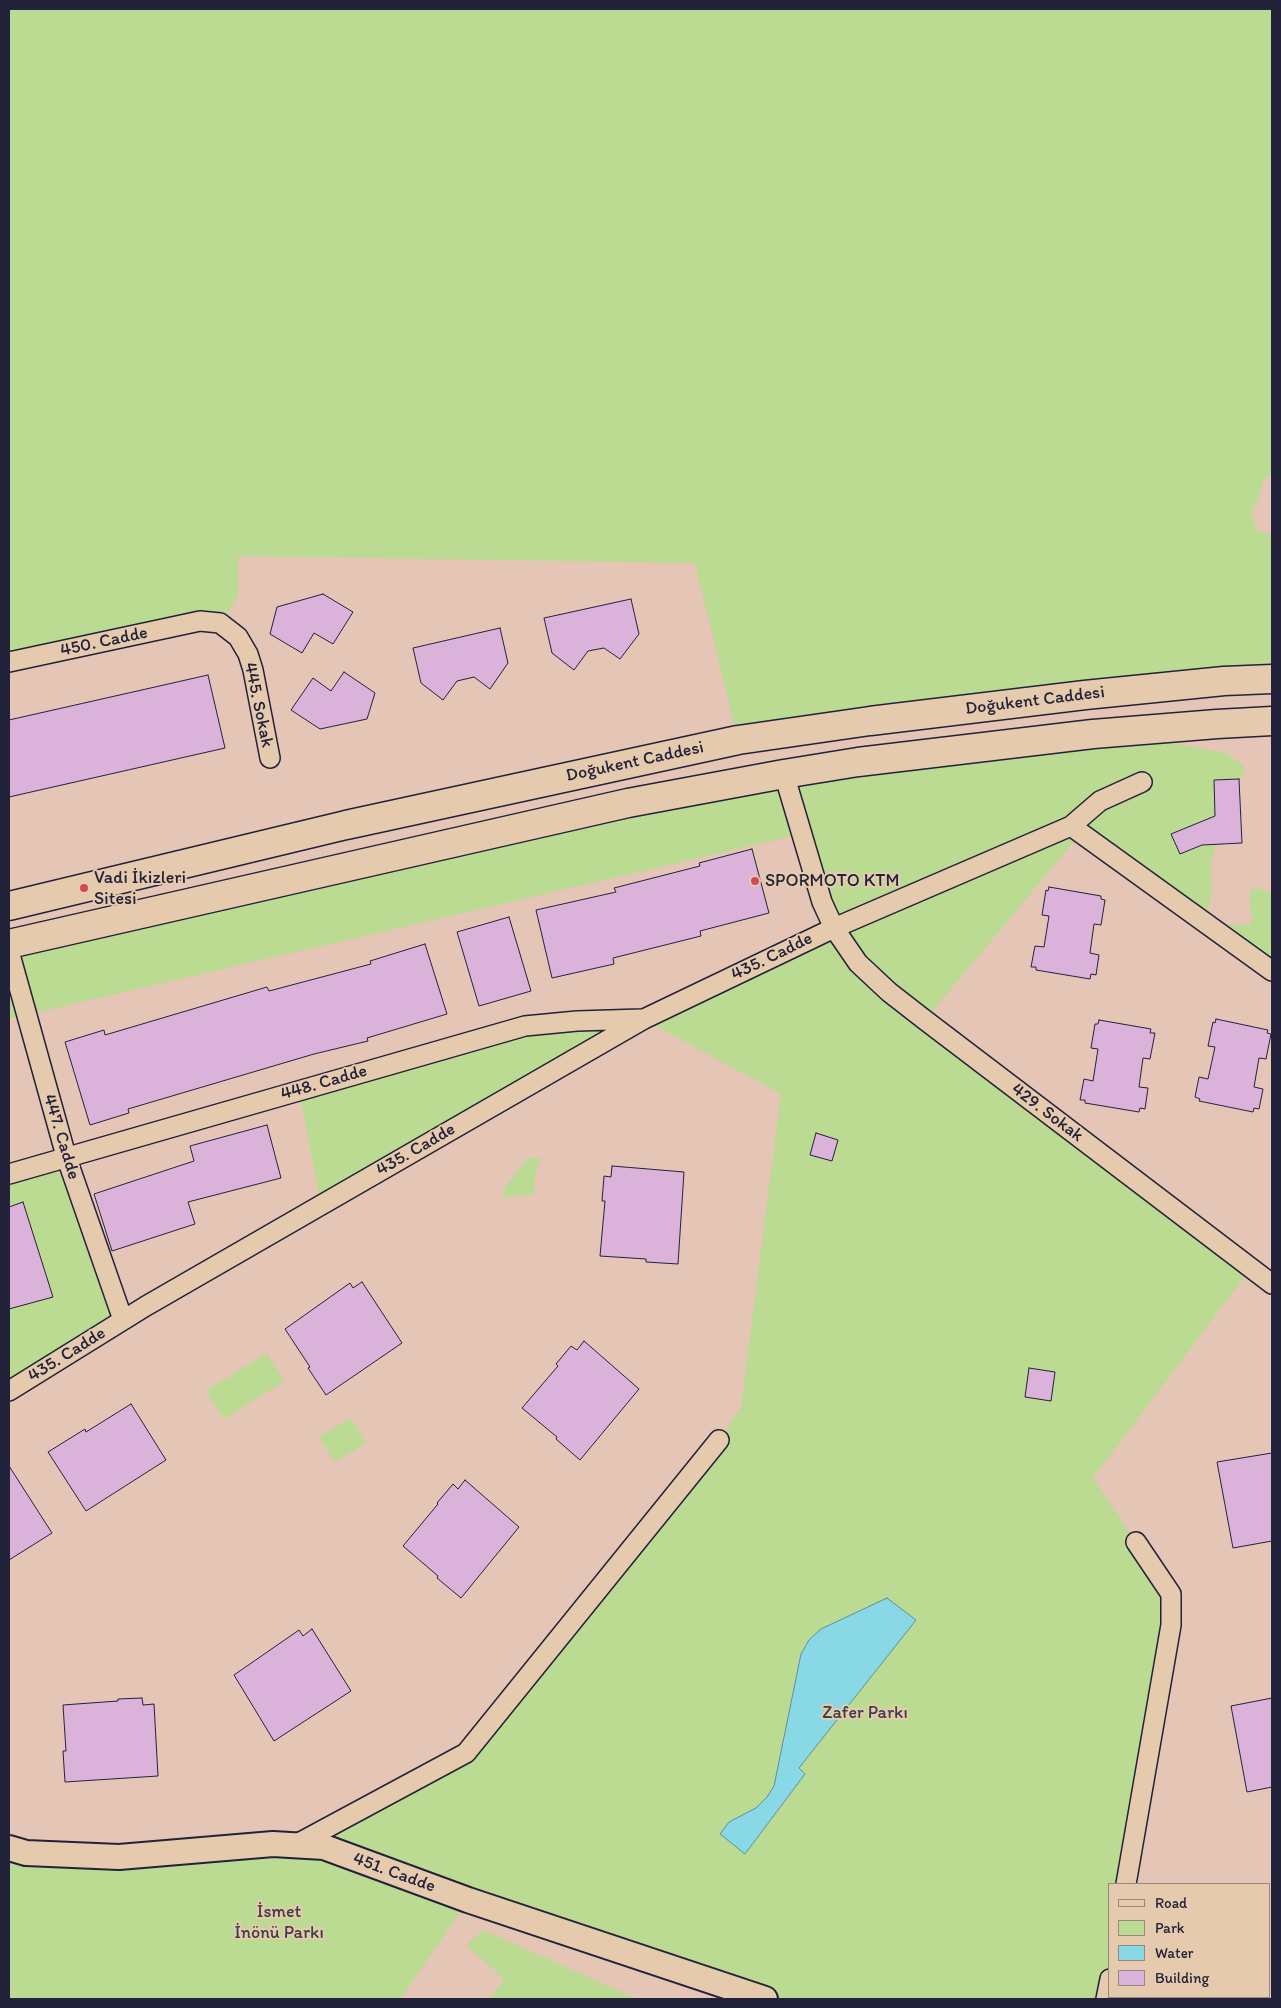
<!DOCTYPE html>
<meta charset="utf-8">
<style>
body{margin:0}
#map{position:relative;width:1281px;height:2008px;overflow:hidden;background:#e4c5b6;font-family:Itim,sans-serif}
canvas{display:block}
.frame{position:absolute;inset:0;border:10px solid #22223b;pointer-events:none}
.legend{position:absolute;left:1108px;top:1883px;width:162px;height:115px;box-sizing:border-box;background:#e6caad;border:1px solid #98877f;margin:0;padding:6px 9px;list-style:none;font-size:15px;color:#22223b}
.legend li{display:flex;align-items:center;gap:10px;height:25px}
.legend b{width:25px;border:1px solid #98877f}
</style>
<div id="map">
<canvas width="1281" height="2008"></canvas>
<div class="frame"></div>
<ul class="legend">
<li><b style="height:6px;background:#e6caad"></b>Road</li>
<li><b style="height:14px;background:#bbda92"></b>Park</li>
<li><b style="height:14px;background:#89d8e5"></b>Water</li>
<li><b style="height:14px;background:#dbb2d9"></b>Building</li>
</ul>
</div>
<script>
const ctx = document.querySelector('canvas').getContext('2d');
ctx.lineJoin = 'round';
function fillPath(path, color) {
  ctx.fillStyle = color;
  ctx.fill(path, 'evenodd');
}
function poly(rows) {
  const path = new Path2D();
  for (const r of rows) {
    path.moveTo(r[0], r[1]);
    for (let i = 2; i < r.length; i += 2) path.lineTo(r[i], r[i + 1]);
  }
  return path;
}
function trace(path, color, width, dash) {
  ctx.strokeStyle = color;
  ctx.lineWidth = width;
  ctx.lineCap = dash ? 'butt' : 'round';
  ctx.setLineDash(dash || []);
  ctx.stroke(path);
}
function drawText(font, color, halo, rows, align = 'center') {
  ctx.font = font + ' Itim,sans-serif';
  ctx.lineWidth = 4;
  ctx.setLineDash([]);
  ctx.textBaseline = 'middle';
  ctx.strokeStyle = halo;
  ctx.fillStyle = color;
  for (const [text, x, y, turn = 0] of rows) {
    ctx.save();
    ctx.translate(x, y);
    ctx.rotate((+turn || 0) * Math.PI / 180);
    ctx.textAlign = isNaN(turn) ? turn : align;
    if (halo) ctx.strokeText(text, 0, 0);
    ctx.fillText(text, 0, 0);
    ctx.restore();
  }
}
fillPath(poly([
 [9,9,1272,9,1272,472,1262,483,1260,496,1251,513,1257,530,1272,536,1272,679,738,740,695,563,238,556,238,597,220,623,9,662],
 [1093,734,1166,742,1226,753,1244,766,1244,775,1239,779,1214,780,1216,844,1211,863,1212,895,1203,921,1081,833,925,1020,1251,1268,1093,1478,1171,1594,1126,1884,1110,1884,1110,1979,1106,1999,765,1999,469,1900,400,1999,9,1999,9,1848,295,1845,466,1753,719,1440,741,1407,781,1094,643,1019,321,1205,299,1090,525,1026,644,1019,834,928,802,834,9,1019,9,944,784,774],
 [1250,889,1263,889,1272,894,1272,967,1219,929,1229,924,1248,925,1253,919,1250,907],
 [66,1156,123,1320,9,1391,9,1174],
 [528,1158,541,1158,535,1174,534,1194,503,1198,504,1189],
 [267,1353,284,1381,224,1419,206,1391],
 [351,1418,366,1443,335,1462,319,1437],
 [483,1930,638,1999,490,1999,504,1979,466,1945]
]), '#bbda92');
const water = poly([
 [887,1598,916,1620,799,1768,805,1774,745,1854,720,1834,729,1822,756,1808,767,1797,774,1786,801,1654,809,1640,821,1629,887,1598]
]);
fillPath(water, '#89d8e5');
trace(water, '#608fa1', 1);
const building = poly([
 [323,594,353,612,333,644,314,633,302,653,270,634,277,607,323,594],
 [631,599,639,634,620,659,604,648,588,651,574,670,552,653,544,618,631,599],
 [500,628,508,663,490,689,474,677,457,681,443,700,421,683,413,648,500,628],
 [344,672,375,693,367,719,320,729,291,710,313,678,331,691,344,672],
 [208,675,225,748,9,797,9,720,208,675],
 [1239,779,1242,843,1202,845,1180,854,1171,834,1215,816,1214,780,1239,779],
 [752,849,769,913,700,931,701,936,613,958,614,964,552,978,536,910,616,892,614,888,700,866,699,863,752,849],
 [1049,887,1101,896,1101,899,1105,900,1101,925,1094,924,1090,953,1099,955,1096,975,1091,974,1090,979,1036,970,1036,967,1031,967,1035,946,1044,947,1049,916,1042,915,1046,890,1048,891,1049,887],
 [509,917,531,991,479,1006,457,932,509,917],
 [425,944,447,1014,367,1038,368,1041,314,1054,128,1109,129,1113,90,1125,65,1042,104,1030,105,1035,267,987,269,991,371,964,370,961,425,944],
 [1216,1019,1268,1030,1267,1033,1271,1034,1266,1059,1259,1058,1254,1087,1263,1089,1259,1109,1254,1108,1253,1112,1199,1101,1200,1099,1195,1097,1199,1077,1208,1079,1215,1047,1208,1046,1213,1022,1215,1023,1216,1019],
 [1099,1020,1151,1029,1150,1033,1155,1033,1150,1059,1143,1058,1139,1087,1148,1088,1145,1109,1140,1108,1139,1112,1085,1103,1085,1100,1080,1100,1084,1079,1093,1081,1098,1049,1091,1048,1095,1024,1098,1024,1099,1020],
 [267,1125,281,1178,188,1202,195,1224,112,1251,94,1194,194,1161,190,1146,267,1125],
 [816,1133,838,1140,832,1161,810,1155,816,1133],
 [612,1166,684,1172,678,1264,646,1262,646,1259,600,1256,605,1201,602,1201,604,1176,611,1177,612,1166],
 [23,1202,53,1297,9,1309,9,1207,23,1202],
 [362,1282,402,1343,326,1395,308,1368,310,1367,285,1329,350,1283,353,1288,362,1282],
 [584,1341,639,1389,580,1460,556,1439,557,1437,522,1408,558,1366,556,1364,571,1346,577,1350,584,1341],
 [1029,1368,1055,1372,1051,1401,1025,1397,1029,1368],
 [131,1404,166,1460,86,1511,48,1452,85,1429,86,1432,131,1404],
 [1272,1453,1272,1541,1233,1548,1217,1462,1272,1453],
 [9,1466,52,1533,9,1560,9,1466],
 [465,1480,519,1527,461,1598,437,1578,438,1576,403,1546,438,1504,437,1503,453,1484,458,1489,465,1480],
 [312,1629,351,1691,274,1741,234,1675,299,1630,303,1636,312,1629],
 [142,1698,143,1705,154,1704,158,1776,65,1782,63,1751,66,1751,63,1705,118,1701,118,1699,142,1698],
 [1272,1698,1272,1787,1247,1792,1231,1706,1272,1698]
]);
fillPath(building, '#dbb2d9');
trace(building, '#22223b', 1);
const minor = poly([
 [9,662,200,621,220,623,238,637,248,654,253,670,270,758],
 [784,774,822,902,834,928,858,963,889,992,925,1020,1272,1284],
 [1071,826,1100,801,1142,782],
 [9,951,66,1156,123,1320],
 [9,1174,525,1026,577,1021,642,1019],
 [9,1391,146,1306,644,1019,834,928,1071,826,1272,971],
 [295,1845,466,1753,719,1440],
 [1126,1884,1171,1625,1171,1594,1136,1542],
 [1106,1999,1110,1979]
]);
const tertiary = poly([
 [9,1848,26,1853,119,1857,273,1844,324,1847,468,1900,765,1999]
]);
const primary = poly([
 [9,906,346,825,738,740,870,721,1085,695,1224,681,1272,679],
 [9,944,628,803,784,774,858,762,1093,734,1217,724,1272,721]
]);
trace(minor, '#22223b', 22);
trace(tertiary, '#22223b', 28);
trace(primary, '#22223b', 31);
trace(minor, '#e6caad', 19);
trace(tertiary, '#e6caad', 24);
trace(primary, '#e6caad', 28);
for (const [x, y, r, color] of [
 [755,881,5,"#d1495b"],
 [84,888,5,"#d1495b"]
]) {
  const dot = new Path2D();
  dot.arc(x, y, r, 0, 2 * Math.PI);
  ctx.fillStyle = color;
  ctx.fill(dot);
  trace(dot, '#e6caad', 2);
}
drawText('18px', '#22223b', '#e6caad', [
 ["450. Cadde",104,642,-12],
 ["Doğukent Caddesi",1035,701,-7],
 ["445. Sokak",258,705,78],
 ["Doğukent Caddesi",635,762,-12],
 ["435. Cadde",772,957,-26],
 ["448. Cadde",324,1083,-16],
 ["429. Sokak",1047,1113,37],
 ["447. Cadde",61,1137,73],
 ["435. Cadde",416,1150,-30],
 ["435. Cadde",67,1355,-32],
 ["451. Cadde",394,1873,20]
]);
drawText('18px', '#22223b', '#e6caad', [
 ["Vadi İkizleri",94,878],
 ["Sitesi",94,899],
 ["SPORMOTO KTM",765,881]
], 'left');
drawText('18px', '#393e48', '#e6caad', [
 ["Zafer Parkı",865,1713],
 ["İsmet",279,1912],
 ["İnönü Parkı",279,1933]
]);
</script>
